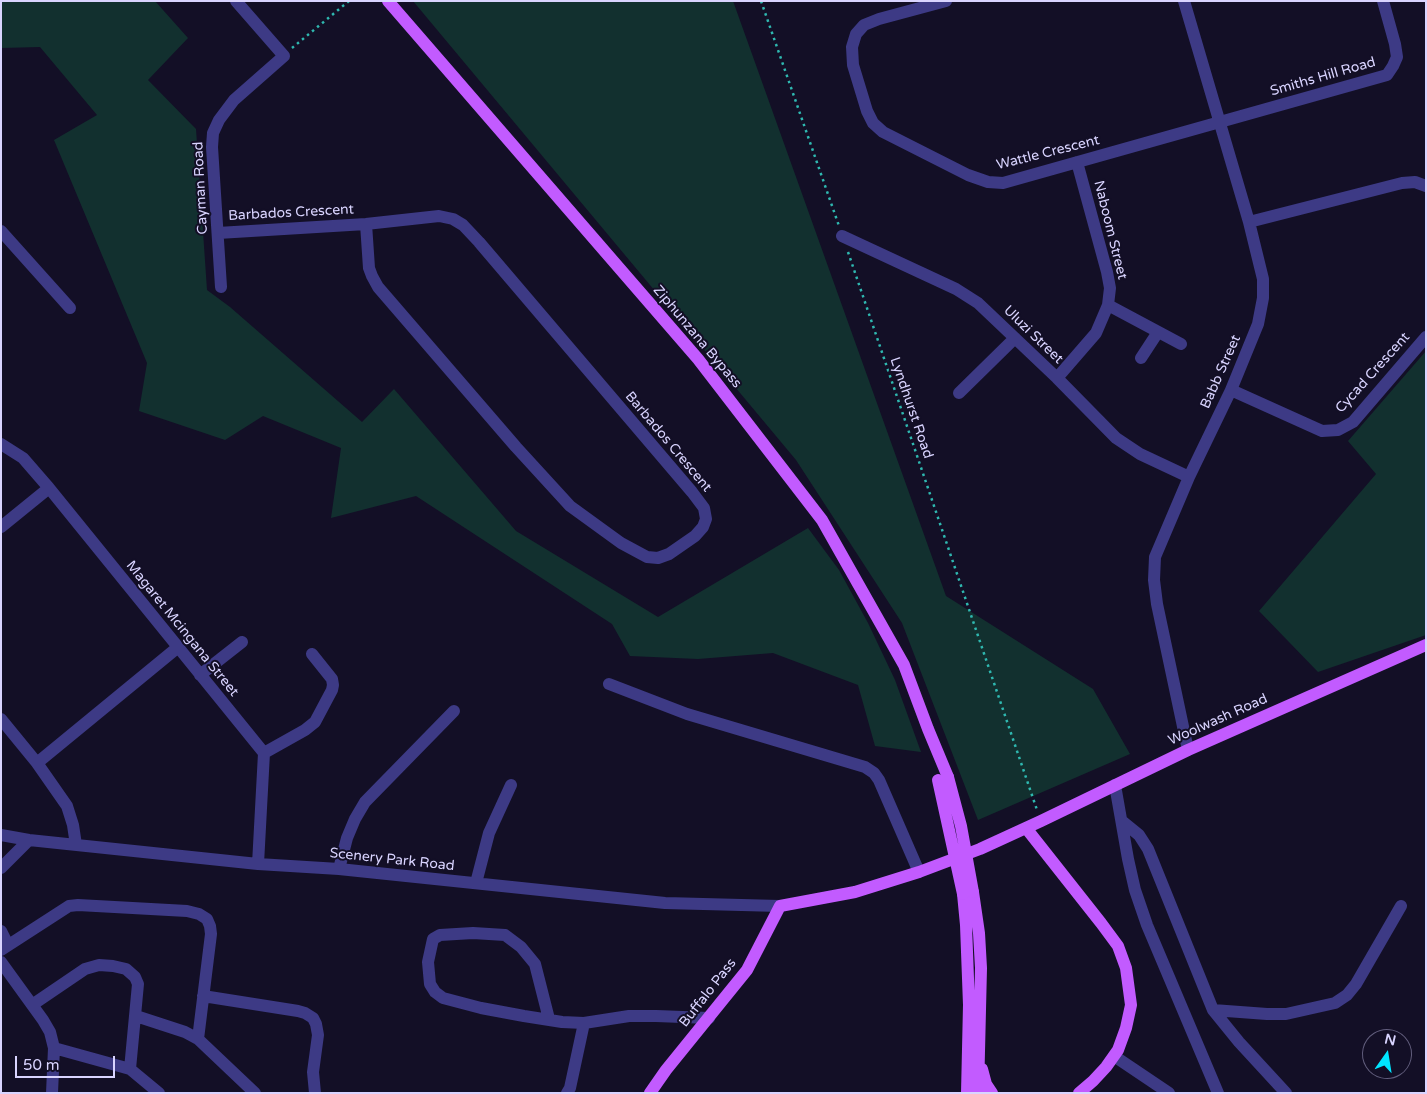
<!DOCTYPE html>
<style>
body{margin:0}
#map{position:relative;width:1427px;height:1094px;overflow:hidden;background:#130f26;font-family:"Varela Round",sans-serif}
canvas{display:block}
.frame{position:absolute;inset:0;border:2px solid #d9d4ff;pointer-events:none}
.north{position:absolute;left:1362px;top:1029px;width:50px;height:50px;box-sizing:border-box;background:#130f26;border:1px solid #625e7d;border-radius:50%;rotate:13deg;font-size:14px;font-weight:700;line-height:20px;text-align:center;color:#d9d4ff}
.north::after{content:'';display:block;margin:auto;width:18px;height:22px;background:#00e5ff;clip-path:polygon(50% 0,100% 100%,50% 72%,0 100%)}
.scale{position:absolute;left:15px;top:1056px;width:100px;height:22px;box-sizing:border-box;border:2px solid #d9d4ff;border-top:0;padding-left:6px;font-size:15px;line-height:18px;white-space:nowrap;color:#d9d4ff;-webkit-text-stroke:4px #130f26;paint-order:stroke}
</style>
<div id="map">
<canvas width="1427" height="1094"></canvas>
<div class="frame"></div>
<div class="north">N</div>
<div class="scale">50 m</div>
</div>
<script>
const ctx = document.querySelector('canvas').getContext('2d');
ctx.lineJoin = 'round';
function fillPath(path, color) {
  ctx.fillStyle = color;
  ctx.fill(path, 'evenodd');
}
function poly(rows) {
  const path = new Path2D();
  for (const r of rows) {
    path.moveTo(r[0], r[1]);
    for (let i = 2; i < r.length; i += 2) path.lineTo(r[i], r[i + 1]);
  }
  return path;
}
function trace(path, color, width, dash) {
  ctx.strokeStyle = color;
  ctx.lineWidth = width;
  ctx.lineCap = dash ? 'butt' : 'round';
  ctx.setLineDash(dash || []);
  ctx.stroke(path);
}
function drawText(font, color, halo, rows, align = 'center') {
  ctx.font = font + ' "Varela Round",sans-serif';
  ctx.lineWidth = 4;
  ctx.setLineDash([]);
  ctx.textBaseline = 'middle';
  ctx.strokeStyle = halo;
  ctx.fillStyle = color;
  for (const [text, x, y, turn = 0] of rows) {
    ctx.save();
    ctx.translate(x, y);
    ctx.rotate((+turn || 0) * Math.PI / 180);
    ctx.textAlign = isNaN(turn) ? turn : align;
    if (halo) ctx.strokeText(text, 0, 0);
    ctx.fillText(text, 0, 0);
    ctx.restore();
  }
}
fillPath(poly([
 [1,1,155,1,188,38,148,80,196,129,207,290,230,307,362,422,394,389,516,531,658,617,808,528,839,570,868,623,895,680,921,752,875,746,858,685,773,653,698,659,630,656,612,624,416,496,331,518,341,448,263,416,225,440,139,411,147,363,54,140,97,115,40,47,1,48],
 [413,1,733,1,946,596,1093,689,1130,754,978,820,902,623,796,460],
 [1426,351,1426,635,1318,672,1259,611,1376,474,1348,441]
]), '#12302f');
trace(poly([
 [761,1,839,226],
 [292,48,349,1],
 [848,252,1037,810]
]), '#2fb8b0', 2.5, [2.5, 4]);
trace(poly([
 [946,1,879,19,864,25,856,34,852,47,853,65,867,111,873,123,883,132,968,175,988,182,1003,183,1387,75,1393,66,1397,57,1395,44,1383,1],
 [1184,1,1249,222,1263,279,1263,298,1258,324,1231,390,1189,477,1155,557,1154,580,1157,604,1188,750],
 [1249,222,1402,183,1415,182,1426,186],
 [1,231,70,308],
 [218,233,366,224,439,216,453,219,463,225,479,242,692,492,704,508,706,519,703,527,695,536,669,554,658,558,647,557,621,543,570,506,516,447,378,287,372,276,369,268,366,224],
 [842,236,956,289,978,303,1057,378,1116,438,1140,454,1189,477],
 [221,287,212,147,213,133,219,120,234,100,284,56,236,1],
 [1108,305,1181,344],
 [1141,358,1158,332],
 [1057,378,1096,333,1108,305,1110,288,1107,272,1077,162],
 [1231,390,1322,431,1338,430,1353,422,1426,337],
 [959,393,1015,338],
 [1,444,23,458,49,488,264,753,258,864],
 [1,527,49,488],
 [200,675,242,642],
 [609,684,687,714,865,767,874,773,879,780,919,872],
 [1,719,37,763,67,806,73,825,76,845],
 [264,753,305,730,315,722,332,690,333,685,332,679,312,654],
 [37,763,177,648],
 [1115,785,1128,859,1135,890,1147,925,1218,1093],
 [1123,822,1139,835,1148,849,1213,1010,1239,1042,1286,1093],
 [1,835,29,840,258,864,339,869,665,903,780,906],
 [1,868,29,840],
 [339,869,347,838,355,819,365,802,454,711],
 [476,883,489,833,511,785],
 [1,931,8,945],
 [1,950,69,906,78,905,187,911,199,914,207,919,210,926,211,934,198,1039],
 [1,962,43,1020,50,1032,54,1048,52,1093],
 [203,996,298,1011,305,1013,313,1018,316,1024,318,1035,313,1072,315,1093],
 [32,1005,85,969,99,965,113,966,126,969,135,977,138,984,130,1069],
 [1213,1010,1267,1014,1286,1014,1335,1003,1347,995,1356,984,1401,906],
 [136,1016,185,1032,198,1039,255,1093],
 [549,1019,535,964,521,947,505,935,473,933,440,935,433,939,428,962,430,984,435,992,443,998,481,1008,524,1016,562,1022,584,1023,629,1016,656,1016,709,1018],
 [54,1048,130,1069,159,1093],
 [1114,1056,1169,1093],
 [567,1093,570,1088,584,1023]
]), '#3d3a85', 12);
trace(poly([
 [388,1,698,359,822,520,904,665,928,729,948,777],
 [1026,828,1101,923,1118,946,1126,968,1131,1005,1126,1028,1118,1050,1106,1067,1093,1081,1079,1093],
 [973,892,979,933,981,968,978,1093],
 [963,894,966,925,969,1005,967,1093],
 [982,1069,986,1084,992,1093],
 [650,1093,666,1070,747,970,780,906,855,892,919,872,980,849,1041,821,1188,750,1426,645]
]), '#c25bff', 12);
trace(poly([
 [948,777,961,826,973,892],
 [938,780,963,894]
]), '#c25bff', 12);
drawText('14px', '#d9d4ff', '#130f26', [
 ["Smiths Hill Road",1323,77,-16],
 ["Wattle Crescent",1048,153,-14],
 ["Cayman Road",201,188,-93],
 ["Barbados Crescent",291,213,-3],
 ["Naboom Street",1110,230,76],
 ["Uluzi Street",1033,335,44],
 ["Ziphunzana Bypass",697,337,50],
 ["Babb Street",1221,372,-66],
 ["Cycad Crescent",1373,373,-48],
 ["Lyndhurst Road",911,408,71],
 ["Barbados Crescent",668,442,50],
 ["Magaret Mcingana Street",182,629,51],
 ["Woolwash Road",1218,720,-24],
 ["Scenery Park Road",392,860,6],
 ["Buffalo Pass",708,993,-52]
]);
</script>
